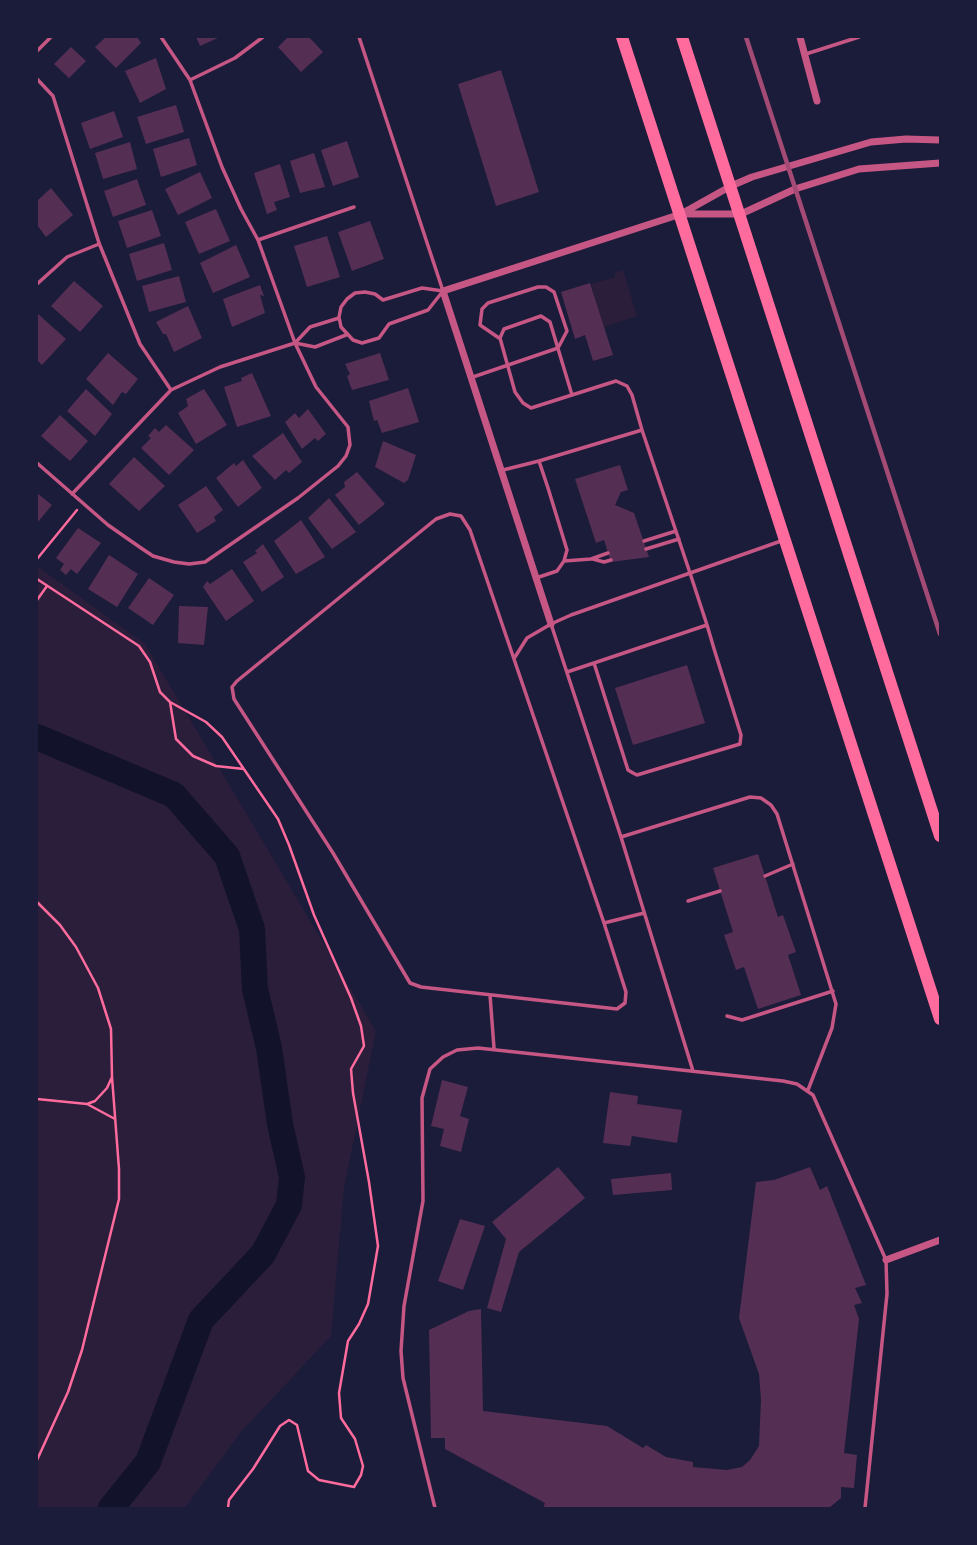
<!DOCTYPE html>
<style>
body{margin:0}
#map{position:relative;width:977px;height:1545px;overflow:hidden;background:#1b1b3a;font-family:Poppins,sans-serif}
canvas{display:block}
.frame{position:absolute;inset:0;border:38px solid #1b1b3a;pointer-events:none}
</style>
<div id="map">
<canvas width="977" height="1545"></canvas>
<div class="frame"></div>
</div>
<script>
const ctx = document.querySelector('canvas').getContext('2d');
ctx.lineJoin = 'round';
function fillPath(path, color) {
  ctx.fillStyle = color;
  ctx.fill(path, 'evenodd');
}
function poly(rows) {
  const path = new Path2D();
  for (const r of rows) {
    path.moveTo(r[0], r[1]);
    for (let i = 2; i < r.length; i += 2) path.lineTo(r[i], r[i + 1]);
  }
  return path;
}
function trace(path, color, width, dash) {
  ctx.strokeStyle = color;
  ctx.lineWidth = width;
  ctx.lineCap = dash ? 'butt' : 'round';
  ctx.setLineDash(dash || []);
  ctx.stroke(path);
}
fillPath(poly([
 [623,270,637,316,604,327,591,284,615,277,615,273],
 [37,566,145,644,376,1031,344,1188,331,1336,241,1432,185,1508,37,1508]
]), '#2a1e3b');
trace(poly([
 [37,737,174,795,227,856,252,929,255,989,269,1048,280,1124,292,1177,289,1205,263,1254,201,1320,148,1462,111,1508]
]), '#12122b', 26);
fillPath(poly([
 [106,37,137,37,141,43,116,68,95,47],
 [196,37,220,37,200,46],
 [288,37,309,37,323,52,301,72,278,47],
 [71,47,86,61,69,78,54,64],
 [156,58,166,89,140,103,125,71],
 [501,70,539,192,496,206,458,84],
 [176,105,184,132,146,144,137,117],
 [114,111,123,137,90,149,81,123],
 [189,138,197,165,161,177,153,149],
 [347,141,359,177,333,186,321,150],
 [130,142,137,169,103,179,95,153],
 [314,153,325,187,300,193,290,161],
 [280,164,290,197,274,202,277,210,267,214,254,173],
 [200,172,212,198,178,215,165,189],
 [137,179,146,205,113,217,104,191],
 [51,188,73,215,46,237,37,225,37,201],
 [216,209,230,241,199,254,185,222],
 [152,210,161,236,127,248,118,221],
 [370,221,384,259,352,271,338,232],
 [327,236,340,277,307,287,294,246],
 [164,243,172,270,137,281,129,254],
 [236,245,250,277,213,293,200,263],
 [179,276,186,302,149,312,142,286],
 [74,281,103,306,80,332,51,306],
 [590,283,613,355,593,361,585,335,575,339,561,292],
 [260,285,264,296,260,295,265,313,232,327,223,299],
 [188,306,202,338,174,352,166,334,163,334,156,322],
 [37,313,66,339,42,365,37,360],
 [108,353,138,379,126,394,122,392,113,405,86,379],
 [380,353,389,380,352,390,347,376,350,374,345,364],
 [252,373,271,416,237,427,224,387,242,381,241,378],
 [408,388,419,422,382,433,377,420,374,421,369,401],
 [86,389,112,414,95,436,67,411],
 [204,389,227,425,196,444,178,413,188,406,186,399],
 [308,409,326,434,318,441,315,438,302,449,285,422,295,413,299,418],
 [60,415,88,441,70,461,41,436],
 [166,425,194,450,169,475,141,448,151,438,148,436,155,428,159,432],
 [283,433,302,462,289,473,286,470,275,480,252,456],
 [383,441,416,455,408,480,404,483,375,467],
 [134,457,165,486,139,511,109,484],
 [243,460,262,488,238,507,216,478,234,463,236,466],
 [620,465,628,490,621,492,615,505,634,513,649,557,611,562,604,540,596,543,575,479],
 [357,472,385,504,359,525,335,495,345,487,344,482],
 [206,486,223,510,214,517,216,521,197,533,178,505],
 [37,493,52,505,37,523],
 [329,498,356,532,332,549,308,518],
 [301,520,325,557,296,574,274,541],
 [78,528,101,543,77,574,71,569,66,575,60,570,64,564,56,558],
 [263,544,284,577,262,592,243,562,257,553,255,551],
 [109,555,138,574,117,607,88,589],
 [232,569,254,601,226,621,203,587,207,581,210,584],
 [149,578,174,595,153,625,128,608],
 [179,606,208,607,204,645,178,643],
 [687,665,705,723,633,745,615,688],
 [758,854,778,917,783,915,796,952,788,955,801,995,758,1009,744,967,736,970,724,935,733,932,713,868],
 [442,1080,468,1087,460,1116,469,1119,461,1152,440,1146,444,1129,431,1126],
 [610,1092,638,1096,637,1104,682,1110,677,1143,632,1136,630,1146,603,1143],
 [558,1167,585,1198,519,1252,501,1312,487,1308,506,1239,492,1222],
 [810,1167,820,1190,827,1186,866,1285,855,1288,862,1303,854,1305,859,1319,844,1453,857,1455,854,1488,841,1487,841,1498,829,1508,543,1508,545,1503,445,1449,445,1438,431,1438,429,1330,469,1311,481,1309,483,1411,607,1426,643,1448,646,1445,666,1457,693,1462,693,1467,727,1470,742,1467,750,1460,759,1446,761,1400,759,1374,739,1318,756,1182,774,1180],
 [671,1173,672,1190,613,1195,611,1179],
 [460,1219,485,1226,463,1290,438,1281]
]), '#542f53');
trace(poly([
 [37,559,77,510],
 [37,579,139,646,150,662,160,692,170,702,206,722,222,737,278,819,289,845,314,915,351,998,361,1026,364,1046,351,1069,353,1093,369,1182,378,1246,368,1304,359,1324,348,1341,339,1393,341,1418,355,1439,363,1466,361,1475,354,1487,319,1480,308,1471,297,1425,289,1420,280,1426,253,1469,229,1500,228,1508],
 [37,600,47,586],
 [170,702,176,739,193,756,216,766,244,769],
 [37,902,60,925,76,947,98,988,111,1029,112,1077,107,1088,95,1101,87,1104,37,1099],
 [87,1104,115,1119],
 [37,1460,68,1392,82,1350,119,1199,119,1169,112,1077]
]), '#ff6b9d', 2.5);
trace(poly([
 [359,37,443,291],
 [37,51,51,37],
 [806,54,859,37],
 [37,79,53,96,99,243,140,344,171,390],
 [190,80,235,58,263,37],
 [258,240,354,207],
 [37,284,67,257,99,244],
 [422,288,443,291,428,310,389,324,379,338,362,343,353,340,341,327,339,317,341,307,347,299,355,293,365,292,375,294,383,300,422,288],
 [295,343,310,327,339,318],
 [473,377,558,348,567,331,554,292,546,287,538,287,488,303,482,309,480,325,499,338],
 [572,395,550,322,541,316,504,329,500,338,515,392,523,403,531,408,616,381,627,386,632,395,642,430],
 [539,461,642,430,690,573,707,625,715,652,741,735,740,744,637,775,633,773,628,770,594,663,707,625],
 [37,463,108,525,141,548,153,556,174,562,189,564,205,562,298,498,338,466,346,456,350,445,348,427,316,387,295,343,258,240,241,209,222,167,190,80,161,37],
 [503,470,539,461,548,488,567,550,564,561,557,571,536,578],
 [72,494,171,390,220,367,295,343,315,347,346,335],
 [450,514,461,516,470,530,604,923,626,992,625,1003,617,1009,421,987,410,983,333,853,234,699,232,687,237,681,436,519,450,514],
 [644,541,676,531],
 [646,549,679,539],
 [593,559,604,562,611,560],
 [564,561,591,559,608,553],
 [515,657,527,638,551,624],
 [567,672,594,663],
 [621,837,750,797,761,798,771,805,777,814,836,1004,832,1028,808,1090],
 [765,876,793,864],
 [688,901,720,891],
 [604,923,644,913],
 [490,995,494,1048],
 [727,1016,742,1020,833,991],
 [693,1071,621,837,551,624,571,615,781,541],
 [435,1508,403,1378,401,1351,404,1306,423,1201,422,1098,430,1069,443,1057,457,1050,478,1048,783,1081,797,1084,813,1095,886,1260,887,1294,865,1508]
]), '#c65784', 3.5);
trace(poly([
 [800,37,817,101],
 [682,214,741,214,795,189,859,169,940,163],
 [551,624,443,291,681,214,731,186,752,177,871,142,906,139,940,140],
 [886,1260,940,1240]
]), '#c65784', 7);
trace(poly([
 [622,37,940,1019],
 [682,37,940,836]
]), '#ff6b9d', 12);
trace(poly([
 [746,37,940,634]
]), '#a44b75', 4.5);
</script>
